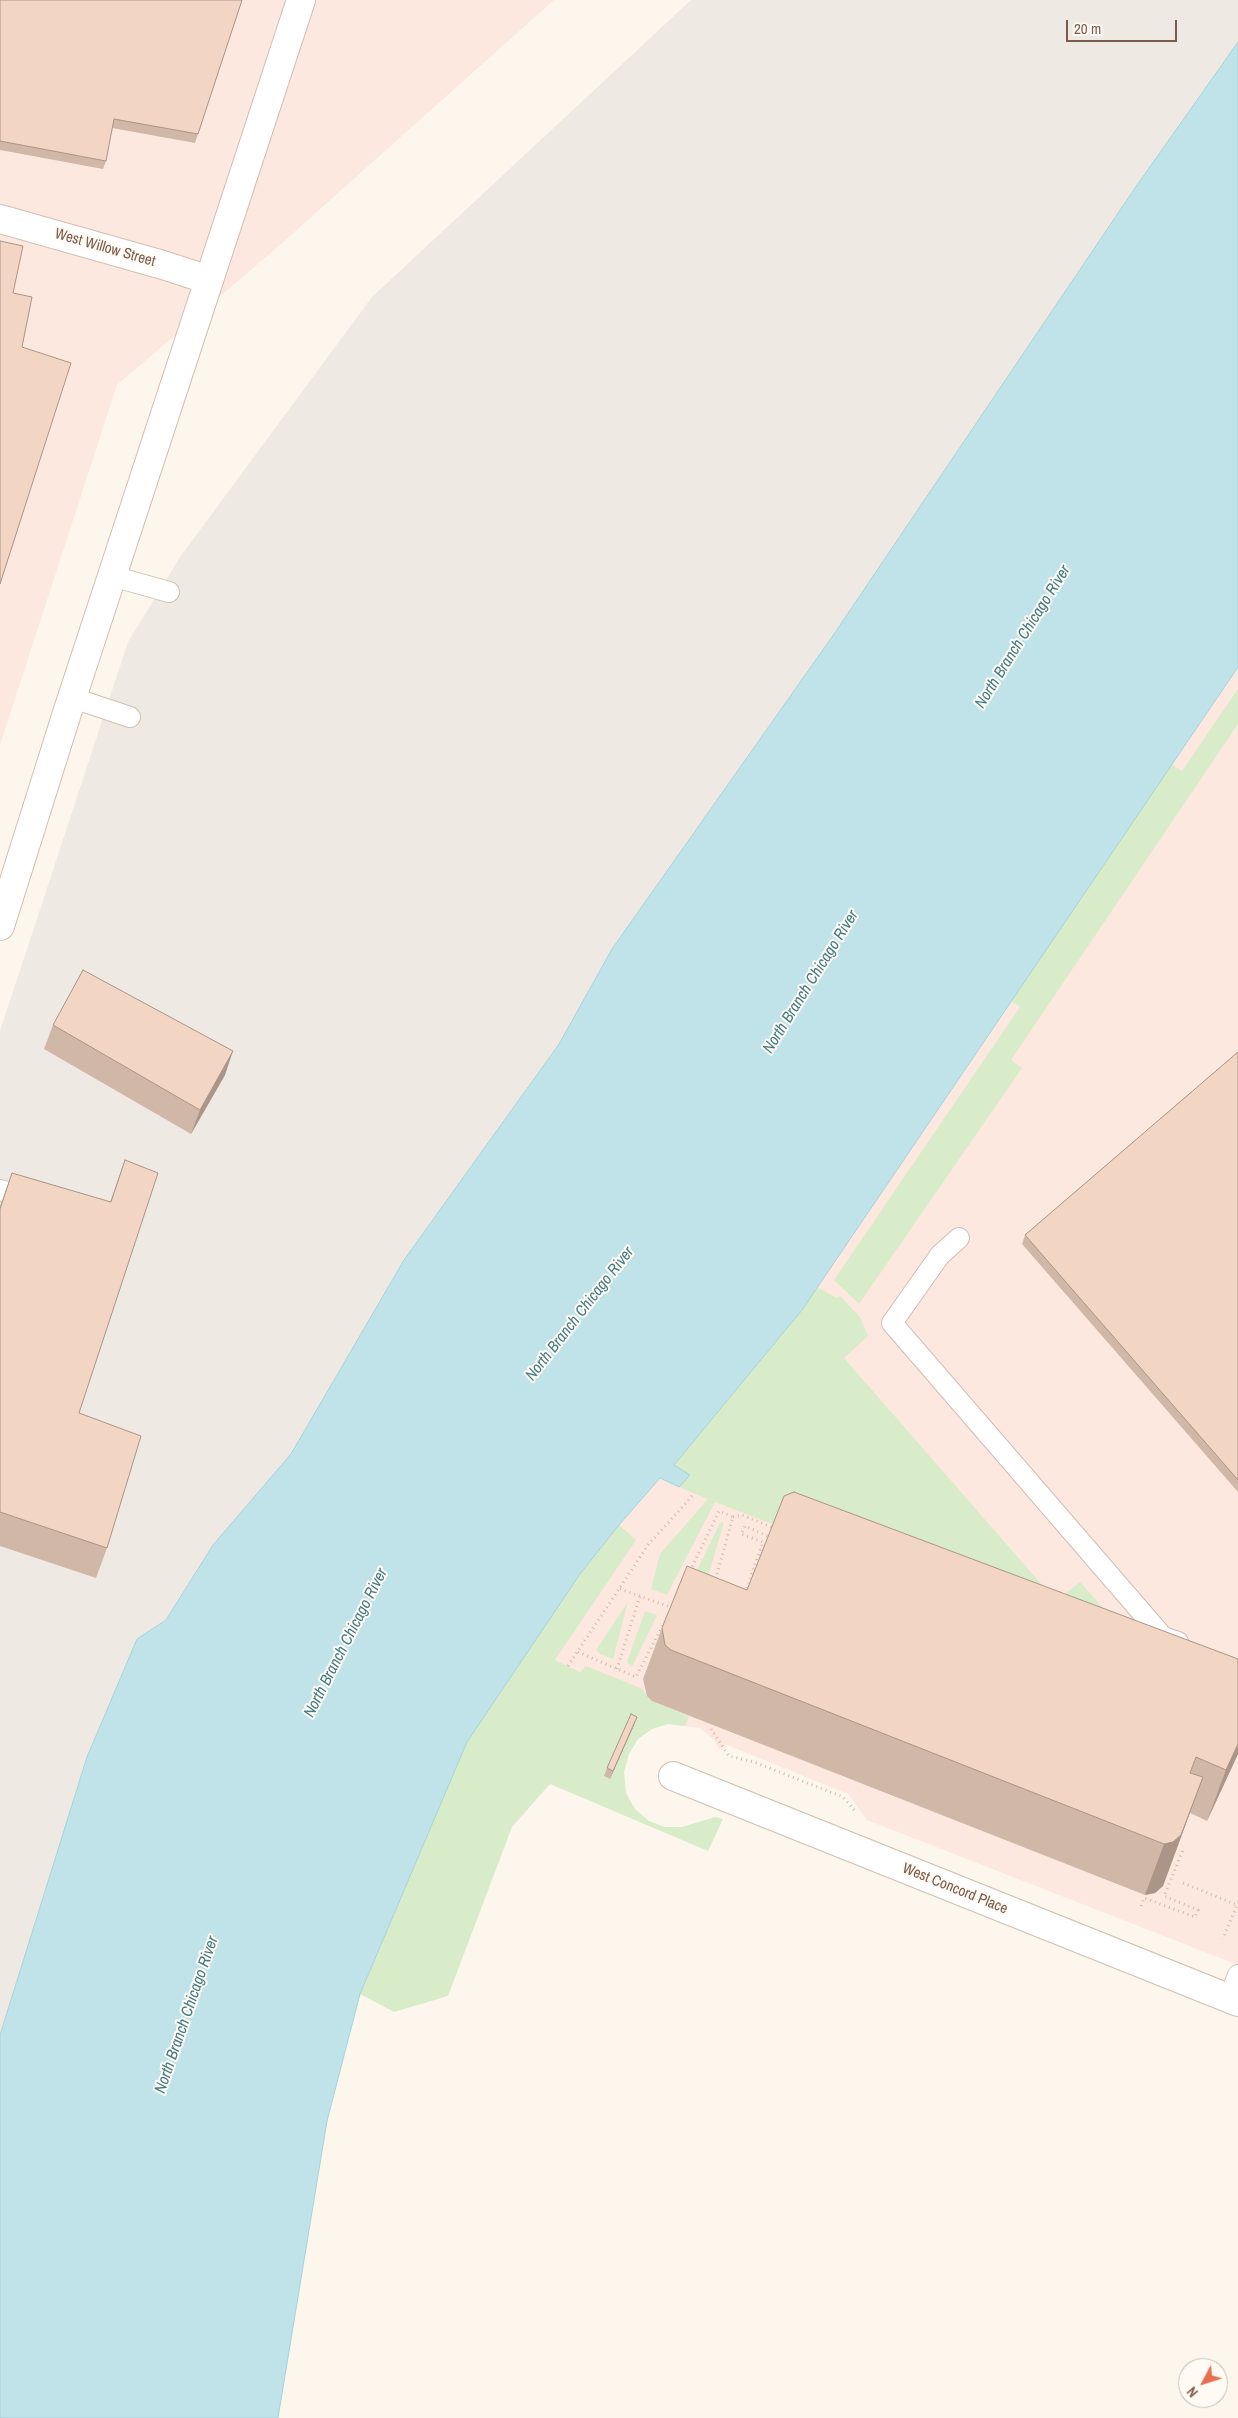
<!DOCTYPE html>
<style>
body{margin:0}
#map{position:relative;width:1238px;height:2418px;overflow:hidden;background:#fdf6ec;font-family:"Archivo Narrow",sans-serif}
canvas{display:block}
.north{position:absolute;left:1178px;top:2358px;width:50px;height:50px;box-sizing:border-box;background:#fffaf3;border:1px solid #cabbb1;border-radius:50%;rotate:230deg;font-size:14px;font-weight:700;line-height:20px;text-align:center;color:#7a5c4d}
.north::after{content:'';display:block;margin:auto;width:18px;height:22px;background:#e76f51;clip-path:polygon(50% 0,100% 100%,50% 72%,0 100%)}
.scale{position:absolute;left:1066px;top:20px;width:111px;height:22px;box-sizing:border-box;border:2px solid #7a5c4d;border-top:0;padding-left:6px;font-size:15px;line-height:18px;white-space:nowrap;color:#7a5c4d;-webkit-text-stroke:4px #fffaf3;paint-order:stroke}
</style>
<div id="map">
<canvas width="1238" height="2418"></canvas>
<div class="north">N</div>
<div class="scale">20 m</div>
</div>
<script>
const ctx = document.querySelector('canvas').getContext('2d');
ctx.lineJoin = 'round';
function fillPath(path, color) {
  ctx.fillStyle = color;
  ctx.fill(path, 'evenodd');
}
function poly(rows) {
  const path = new Path2D();
  for (const r of rows) {
    path.moveTo(r[0], r[1]);
    for (let i = 2; i < r.length; i += 2) path.lineTo(r[i], r[i + 1]);
  }
  return path;
}
function trace(path, color, width, dash) {
  ctx.strokeStyle = color;
  ctx.lineWidth = width;
  ctx.lineCap = dash ? 'butt' : 'round';
  ctx.setLineDash(dash || []);
  ctx.stroke(path);
}
function drawText(font, color, halo, rows, align = 'center') {
  ctx.font = font + ' "Archivo Narrow",sans-serif';
  ctx.lineWidth = 4;
  ctx.setLineDash([]);
  ctx.textBaseline = 'middle';
  ctx.strokeStyle = halo;
  ctx.fillStyle = color;
  for (const [text, x, y, turn = 0] of rows) {
    ctx.save();
    ctx.translate(x, y);
    ctx.rotate((+turn || 0) * Math.PI / 180);
    ctx.textAlign = isNaN(turn) ? turn : align;
    if (halo) ctx.strokeText(text, 0, 0);
    ctx.fillText(text, 0, 0);
    ctx.restore();
  }
}
fillPath(poly([
 [0,0,554,0,281,244,117,385,0,745],
 [1238,667,1238,1965,867,1820,848,1794,727,1745,719,1749,714,1740,700,1728,668,1724,652,1729,638,1739,629,1754,528,1649,619,1525,660,1478,679,1487,802,1309]
]), '#fde8e0');
fillPath(poly([
 [691,0,1238,0,1238,42,1135,188,832,637,612,949,559,1043,404,1260,291,1454,213,1545,166,1620,137,1639,87,1757,0,2035,0,1031,128,642,180,557,372,297]
]), '#efe9e4');
fillPath(poly([
 [1238,689,1238,724,1011,1060,1022,1068,859,1304,834,1280,1020,1007,1011,1001,1171,764,1182,771],
 [817,1287,837,1298,840,1296,860,1317,868,1336,844,1358,1056,1601,1080,1582,1148,1659,801,1535,715,1502,667,1595,651,1589,660,1554,708,1499,679,1487,689,1475,674,1465,802,1310],
 [724,1522,699,1608,682,1601,720,1523],
 [619,1525,636,1540,555,1660,580,1672,586,1666,643,1689,647,1696,652,1701,689,1716,685,1726,668,1724,652,1729,638,1739,629,1754,624,1772,626,1793,635,1809,649,1821,665,1827,682,1827,715,1817,723,1819,708,1851,550,1784,512,1827,448,1996,394,2012,360,1994,467,1742,580,1574],
 [628,1602,613,1659,600,1654,596,1650],
 [645,1611,657,1615,632,1667,627,1662]
]), '#d8ecc9');
const water = poly([
 [1238,42,1238,667,802,1310,674,1465,690,1475,679,1487,660,1478,619,1525,580,1574,467,1742,360,1994,327,2121,278,2418,0,2418,0,2035,87,1757,137,1639,166,1620,213,1545,291,1454,404,1260,559,1044,612,949,832,637,1135,188,1238,42]
]);
fillPath(water, '#bfe3e8');
trace(water, '#a5d3da', 1);
const lane = poly([
 [112,576,169,592],
 [73,698,130,717],
 [0,1190,32,1199],
 [959,1238,940,1255,892,1323,1163,1637,1178,1642],
 [1229,1998,1238,1975]
]);
const street = poly([
 [0,219,163,265,209,280],
 [0,926,67,713,301,0],
 [673,1776,1238,2002]
]);
trace(lane, '#d1beb0', 22);
trace(street, '#d1beb0', 30);
trace(poly([
 [733,1517,742,1515,774,1528],
 [690,1571,719,1511,733,1517,715,1581],
 [620,1589,673,1608],
 [745,1593,763,1542,741,1534,745,1526,772,1538],
 [578,1652,636,1677,667,1617],
 [568,1666,648,1545,695,1493],
 [617,1669,640,1596],
 [711,1729,729,1756,754,1762,843,1797,855,1811],
 [1183,1883,1237,1905,1223,1939],
 [1141,1906,1144,1898,1195,1917,1198,1910,1164,1896,1183,1850]
]), '#d9b8a5', 3, [1, 4]);
trace(lane, '#fff', 20);
trace(street, '#fff', 28);
fillPath(poly([
 [0,0,242,0,195,143,112,128,106,161,103,169,0,150],
 [53,1025,225,1075,191,1134,44,1049],
 [1238,1052,1238,1492,1022,1244,1025,1235],
 [125,1160,79,1413,107,1548,96,1578,0,1546,0,1206,12,1173,110,1202],
 [747,1590,1238,1754,1207,1821,1190,1813,1163,1886,1155,1893,1145,1895,652,1701,647,1696,643,1679,662,1628],
 [634,1725,610,1779,604,1776,607,1768]
]), '#d1b7a8');
fillPath(poly([
 [233,1051,225,1075,191,1134,200,1110],
 [637,1717,634,1725,610,1779,613,1771],
 [1238,1744,1238,1754,1207,1821,1226,1770],
 [1203,1777,1163,1886,1155,1893,1145,1895,1164,1844]
]), '#aa9588');
const building = poly([
 [0,0,242,0,198,134,114,119,106,161,0,141,0,0],
 [0,241,23,246,13,293,32,297,22,347,71,363,0,584,0,241],
 [83,970,233,1051,200,1110,53,1025,83,970],
 [1238,1052,1238,1480,1025,1235,1238,1052],
 [125,1160,158,1173,79,1413,141,1436,107,1548,0,1512,0,1209,12,1173,111,1202,125,1160],
 [794,1492,1238,1659,1238,1744,1226,1770,1196,1757,1190,1773,1203,1777,1181,1835,1173,1842,1164,1844,671,1650,665,1645,662,1628,687,1566,747,1590,784,1496,794,1492],
 [631,1714,637,1717,613,1771,607,1768,631,1714]
]);
fillPath(building, '#f3d5c3');
trace(building, '#aa9588', 1);
drawText('15px', '#7a5c4d', '#fffaf3', [
 ["West Willow Street",105,248,16],
 ["West Concord Place",955,1889,22]
]);
drawText('italic 16px', '#437c86', '#fffaf3', [
 ["North Branch Chicago River",1023,637,-58],
 ["North Branch Chicago River",811,982,-58],
 ["North Branch Chicago River",580,1314,-52],
 ["North Branch Chicago River",346,1643,-63],
 ["North Branch Chicago River",187,2015,-71]
]);
</script>
